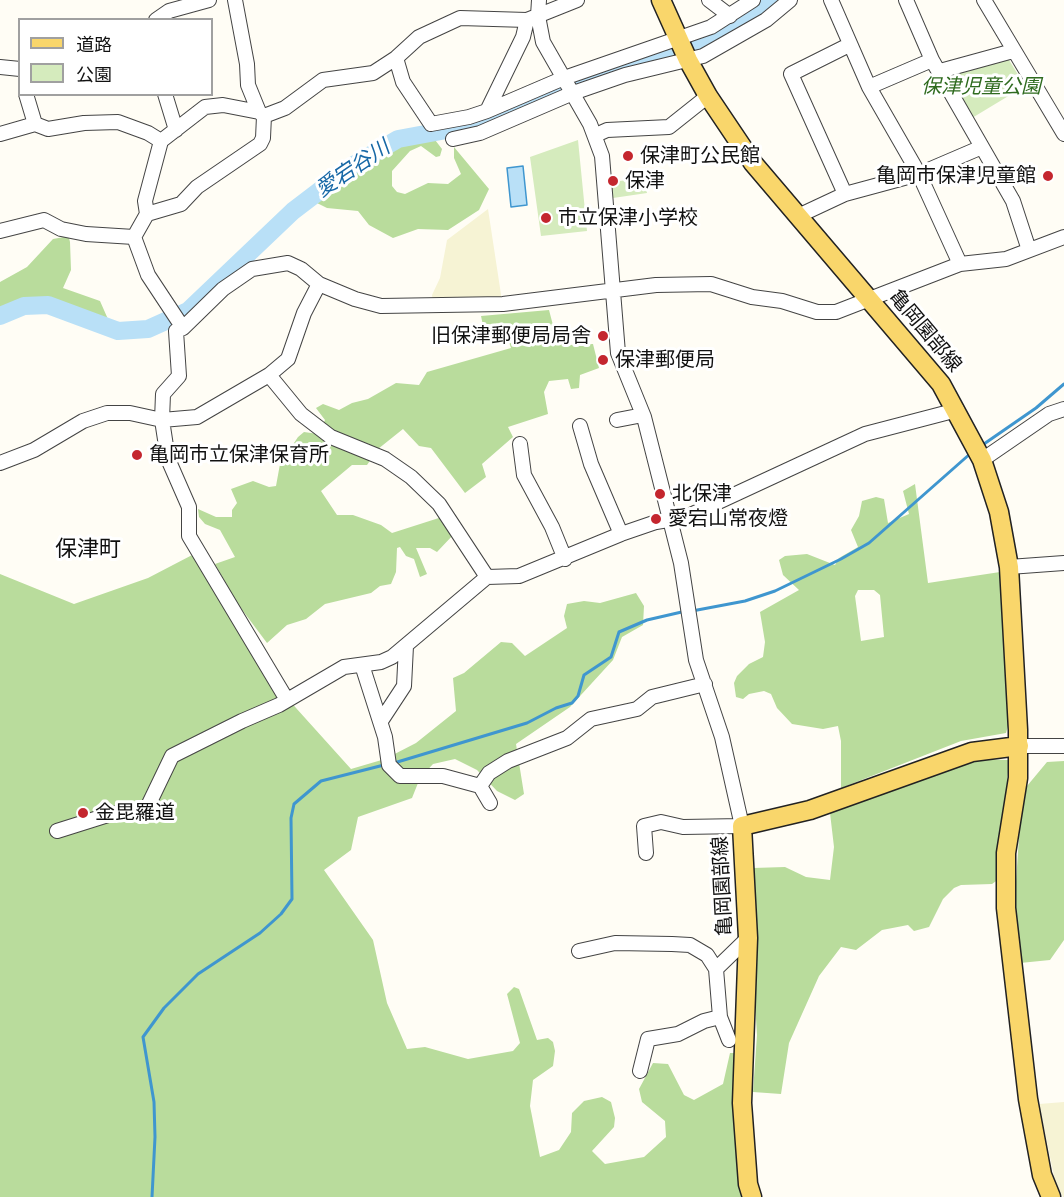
<!DOCTYPE html>
<meta charset="utf-8">
<style>
body{margin:0}
#map{position:relative;width:1064px;height:1197px;overflow:hidden;background:#fffdf5;font-family:"IBM Plex Serif","Noto Sans JP",serif}
canvas{display:block}
.legend{position:absolute;left:18px;top:18px;width:195px;height:78px;box-sizing:border-box;background:#fff;border:2px solid #a0a0a0;margin:0;padding:8px 10px;list-style:none;font-size:18px;color:#111}
.legend li{display:flex;align-items:center;gap:12px;height:30px}
.legend b{width:30px;border:2px solid #a0a0a0}
</style>
<div id="map">
<canvas width="1064" height="1197"></canvas>
<ul class="legend">
<li><b style="height:8px;background:#f9d66b"></b>道路</li>
<li><b style="height:16px;background:#d5ebbd"></b>公園</li>
</ul>
</div>
<script>
const ctx = document.querySelector('canvas').getContext('2d');
ctx.lineJoin = 'round';
function fillPath(path, color) {
  ctx.fillStyle = color;
  ctx.fill(path, 'evenodd');
}
function poly(rows) {
  const path = new Path2D();
  for (const r of rows) {
    path.moveTo(r[0], r[1]);
    for (let i = 2; i < r.length; i += 2) path.lineTo(r[i], r[i + 1]);
  }
  return path;
}
function trace(path, color, width, dash) {
  ctx.strokeStyle = color;
  ctx.lineWidth = width;
  ctx.lineCap = dash ? 'butt' : 'round';
  ctx.setLineDash(dash || []);
  ctx.stroke(path);
}
function drawText(font, color, halo, rows, align = 'center') {
  ctx.font = font + ' "IBM Plex Serif","Noto Sans JP",serif';
  ctx.lineWidth = 6;
  ctx.setLineDash([]);
  ctx.textBaseline = 'middle';
  ctx.strokeStyle = halo;
  ctx.fillStyle = color;
  for (const [text, x, y, turn = 0] of rows) {
    ctx.save();
    ctx.translate(x, y);
    ctx.rotate((+turn || 0) * Math.PI / 180);
    ctx.textAlign = isNaN(turn) ? turn : align;
    if (halo) ctx.strokeText(text, 0, 0);
    ctx.fillText(text, 0, 0);
    ctx.restore();
  }
}
fillPath(poly([
 [488,209,502,301,433,302,432,295,440,278,447,240],
 [1064,1102,1064,1197,1063,1197,1055,1181,1039,1104]
]), '#f6f3d4');
fillPath(poly([
 [1003,57,1009,60,1025,86,972,118,950,80,951,74],
 [578,140,587,231,541,236,530,157],
 [645,178,647,193,613,198,611,182]
]), '#d5ebbd');
fillPath(poly([
 [432,136,442,149,440,156,436,157,421,146,410,151,392,171,392,186,397,192,405,194,428,183,448,184,461,174,454,158,454,147,489,189,479,210,448,230,418,229,393,238,369,225,358,211,327,208,317,203,378,155],
 [64,237,69,238,70,242,71,270,63,288,100,301,111,326,107,332,102,333,87,321,65,317,60,312,42,308,38,299,35,298,0,316,0,282,27,267,53,239],
 [549,310,554,329,568,334,569,345,593,344,599,368,580,375,579,388,571,389,568,379,549,381,544,392,548,414,508,427,513,437,482,464,486,477,465,493,431,448,419,446,403,429,378,449,367,465,352,465,321,491,337,515,353,515,381,525,392,533,442,517,454,534,437,552,430,548,416,548,427,574,420,577,414,559,406,556,400,547,397,548,396,572,391,584,380,586,371,593,325,604,306,619,287,625,267,643,237,603,215,564,235,557,220,530,205,524,199,517,198,509,216,517,232,517,232,510,237,503,231,489,253,481,269,487,276,486,280,464,298,437,304,432,318,434,325,420,316,408,323,404,339,410,352,403,368,399,396,383,419,385,427,372,511,348,504,327,484,330,481,316],
 [915,484,928,583,1000,572,1011,715,1006,733,961,741,841,788,841,741,838,726,823,729,792,724,777,708,771,694,764,691,749,694,743,699,736,697,734,683,737,676,749,664,763,657,765,642,760,612,799,590,783,575,779,560,785,556,807,554,835,565,839,558,858,547,851,530,859,516,862,501,876,497,884,499,888,523,909,514,903,491],
 [858,590,874,590,880,595,884,637,861,641,855,596],
 [196,553,269,678,351,769,385,759,416,743,456,711,453,678,464,673,501,642,512,643,525,656,567,628,564,616,567,604,584,601,600,603,636,593,644,606,643,625,622,637,613,660,570,707,516,744,524,794,515,800,497,791,477,770,455,759,433,764,420,778,412,798,358,817,351,850,324,870,373,940,387,1003,407,1049,425,1047,468,1059,513,1051,520,1043,507,994,514,987,519,989,537,1040,548,1038,553,1042,555,1051,553,1066,533,1080,530,1106,540,1157,559,1150,571,1132,572,1113,584,1101,602,1097,611,1102,615,1118,614,1127,592,1151,605,1164,644,1157,666,1137,665,1121,642,1102,639,1089,653,1063,668,1064,684,1095,694,1100,723,1084,730,1053,735,1053,743,1197,0,1197,0,574,74,604,148,578],
 [978,759,1009,760,999,879,992,884,961,885,954,888,943,899,929,927,914,931,908,925,882,930,856,950,841,947,819,976,789,1043,781,1094,753,1092,757,1035,753,969,753,868,785,867,806,877,830,880,834,847,830,813,876,797,927,772],
 [1064,761,1064,940,1050,960,1020,963,1014,912,1022,792,1047,762]
]), '#b9dc9c');
const water = poly([
 [523,166,527,205,511,207,507,168,523,166]
]);
fillPath(water, '#b9e0f7');
trace(water, '#3f96cf', 1.5);
trace(poly([
 [981,446,1036,408,1064,384],
 [692,611,745,601,775,591,841,559,869,543,971,453],
 [394,763,527,723,556,708,572,703,578,696,584,675,611,657,619,632,647,620,686,611],
 [152,1197,155,1137,154,1102,143,1037,164,1008,198,974,260,933,281,914,292,899,291,818,294,804,321,781,384,765]
]), '#3f96cf', 3);
trace(poly([
 [0,316,24,306,48,305,118,331,148,329,188,311,293,211,352,166,398,139,479,124,605,72,701,44,735,27,768,0]
]), '#b9e0f7', 18);
const minor = poly([
 [235,0,247,64,248,85,259,112],
 [539,0,538,16,543,42,590,124,602,156,618,353,644,417,681,563,696,660,722,737,742,826,683,827,661,822,644,826,646,853],
 [709,0,730,16],
 [831,0,869,87,919,174,960,264],
 [906,0,932,60,1013,201,1029,250],
 [984,0,1064,134],
 [156,20,169,11,209,0],
 [396,58,403,82,431,124,469,117,487,111,523,37,527,20],
 [0,67,20,69],
 [940,71,1013,51],
 [869,87,932,60],
 [26,94,35,124],
 [165,94,176,130],
 [487,111,564,78,711,27,753,0],
 [264,116,285,108,323,80,373,73,396,58,419,37,460,18,527,20,577,0],
 [0,134,35,124,48,129,84,123,118,122,148,133,161,141,205,107,223,105,259,112,264,116],
 [596,135,607,130,669,127,708,96],
 [453,139,480,133,573,93,625,75,703,56,766,20,790,0],
 [845,194,791,74,849,45],
 [147,214,145,201,161,141],
 [798,216,845,194,919,174,982,147],
 [0,231,44,220,61,229,86,234,134,237],
 [183,328,148,275,134,237,147,214,181,204,197,187,260,144,263,138,264,116],
 [269,375,301,414,331,437,385,459,411,477,439,504,487,577],
 [617,420,643,415],
 [580,426,591,464,621,534],
 [520,444,524,475,552,527,565,559],
 [982,460,1049,414,1064,409],
 [0,463,34,450,83,421,107,413,130,413,162,420,197,417,269,375,288,359,304,313,319,284],
 [1009,567,1064,563],
 [362,665,385,737,389,765,400,776,443,776,480,786,490,803],
 [287,700,189,536,189,507,168,459,162,420,163,394,179,376,176,331,183,328,223,289,252,269,288,263,301,269,319,284,355,299,381,306,503,304,656,285,711,284,752,297,782,301,817,312,836,312,960,264,1006,259,1064,237],
 [381,721,404,686,406,646],
 [1019,746,1064,746],
 [480,786,489,773,508,761,567,738,591,719,637,709,652,697,705,684],
 [57,831,111,814,139,811,147,808,172,756,242,721,279,705,344,667,381,662,392,657,487,577,519,576,621,534,656,522,686,517,865,434,957,410],
 [579,951,615,943,672,944,690,945,707,955,716,969,720,1017,729,1040],
 [716,969,748,938],
 [640,1071,648,1039,678,1034,704,1021,720,1017]
]);
const major = poly([
 [661,0,688,60,708,96,753,163,941,384,982,460,999,512,1009,567,1018,730,1018,778,1006,853,1006,908,1028,1099,1042,1175,1051,1197],
 [752,1197,748,1184,742,1103,748,938,742,826,810,810,972,752,1019,746]
]);
trace(minor, '#444', 16);
trace(major, '#222', 21);
trace(minor, '#fff', 14);
trace(major, '#f9d66b', 18);
for (const [x, y, r, color] of [
 [628,156,6,"#c4262e"],
 [1048,176,6,"#c4262e"],
 [613,181,6,"#c4262e"],
 [546,218,6,"#c4262e"],
 [603,336,6,"#c4262e"],
 [603,360,6,"#c4262e"],
 [137,455,6,"#c4262e"],
 [660,494,6,"#c4262e"],
 [656,519,6,"#c4262e"],
 [83,813,6,"#c4262e"]
]) {
  const dot = new Path2D();
  dot.arc(x, y, r, 0, 2 * Math.PI);
  ctx.fillStyle = color;
  ctx.fill(dot);
  trace(dot, '#fff', 2);
}
drawText('italic 20px', '#2f6b1f', '#fff', [
 ["保津児童公園",981,87]
]);
drawText('20px', '#111', '#fff', [
 ["保津町公民館",640,156],
 ["亀岡市保津児童館",1036,176,"right"],
 ["保津",625,181],
 ["市立保津小学校",558,218],
 ["旧保津郵便局局舎",591,336,"right"],
 ["保津郵便局",615,360],
 ["亀岡市立保津保育所",149,455],
 ["北保津",672,494],
 ["愛宕山常夜燈",668,519],
 ["金毘羅道",95,813]
], 'left');
drawText('20px', '#111', '#fff', [
 ["亀岡園部線",925,331,50],
 ["亀岡園部線",723,886,-93]
]);
drawText('italic 21px', '#1768a6', '#fff', [
 ["愛宕谷川",353,169,-34]
]);
drawText('22px', '#111', '#fff', [
 ["保津町",88,550]
]);
</script>
